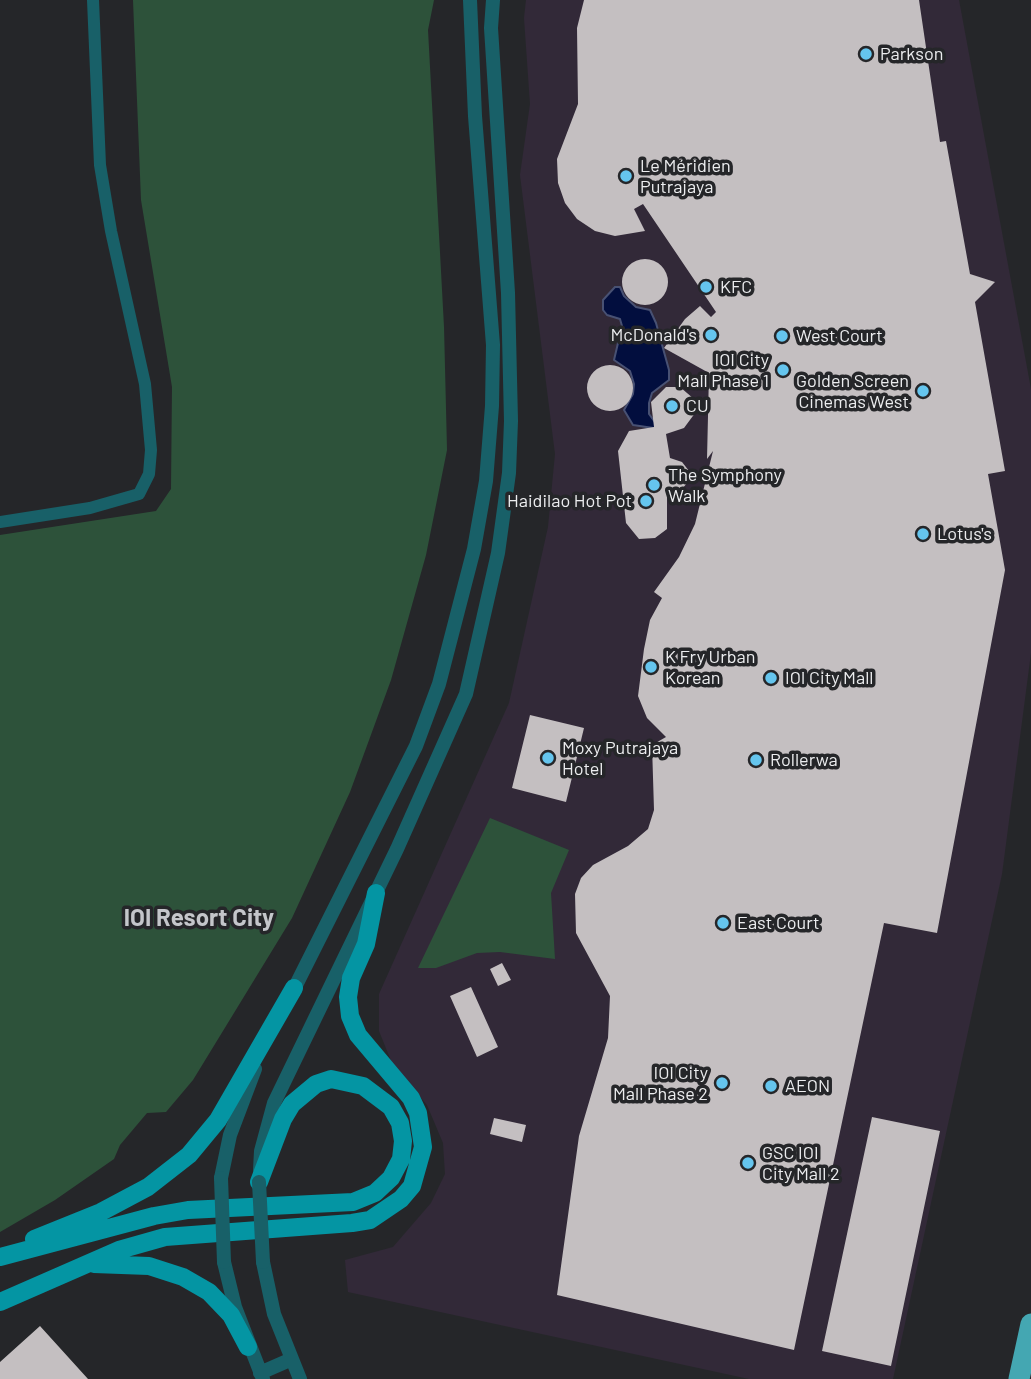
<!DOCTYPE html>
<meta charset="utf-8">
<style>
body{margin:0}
canvas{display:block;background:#252629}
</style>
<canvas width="1031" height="1379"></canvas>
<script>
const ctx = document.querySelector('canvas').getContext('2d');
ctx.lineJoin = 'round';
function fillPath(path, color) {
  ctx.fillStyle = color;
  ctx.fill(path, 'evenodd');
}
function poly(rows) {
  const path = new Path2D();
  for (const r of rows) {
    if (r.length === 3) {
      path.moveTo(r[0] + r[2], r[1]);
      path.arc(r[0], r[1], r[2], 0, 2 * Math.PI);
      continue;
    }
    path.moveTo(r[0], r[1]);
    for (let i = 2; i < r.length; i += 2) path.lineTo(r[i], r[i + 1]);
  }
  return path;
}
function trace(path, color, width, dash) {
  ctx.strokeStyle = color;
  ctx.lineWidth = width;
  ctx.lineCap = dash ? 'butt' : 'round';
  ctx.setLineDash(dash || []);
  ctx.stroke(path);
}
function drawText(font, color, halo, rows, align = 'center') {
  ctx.font = font + ' Barlow,sans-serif';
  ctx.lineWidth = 7;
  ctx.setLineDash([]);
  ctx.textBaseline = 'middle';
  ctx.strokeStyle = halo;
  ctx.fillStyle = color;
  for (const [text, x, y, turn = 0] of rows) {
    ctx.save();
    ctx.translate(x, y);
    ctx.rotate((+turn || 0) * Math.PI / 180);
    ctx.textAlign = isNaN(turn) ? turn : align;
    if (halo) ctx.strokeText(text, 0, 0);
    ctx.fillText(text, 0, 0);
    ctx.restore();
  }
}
fillPath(poly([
 [526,0,959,0,1031,389,1031,653,1002,874,893,1379,749,1379,348,1292,345,1260,393,1247,431,1203,445,1174,443,1143,427,1105,392,1063,379,1031,379,994,509,703,548,527,555,454,520,175,530,104,524,18]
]), '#322938');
fillPath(poly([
 [133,0,434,0,428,30,444,327,447,450,426,555,391,680,350,792,292,918,193,1080,166,1112,147,1113,120,1145,114,1159,55,1200,0,1232,0,535,156,511,171,489,172,387,141,200],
 [490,818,569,850,551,893,555,959,500,952,477,953,436,968,418,968]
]), '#2d523a');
const water = poly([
 [615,287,620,287,624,296,636,307,650,310,656,323,669,370,669,380,652,393,649,403,649,414,660,429,633,425,624,410,633,394,634,384,630,371,614,360,622,326,620,319,607,315,603,310,603,300,615,287]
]);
fillPath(water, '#020e3e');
trace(water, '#485173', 2);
fillPath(poly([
 [584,0,919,0,940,142,946,141,970,274,995,282,975,302,1005,471,988,474,1005,570,937,933,884,923,794,1350,557,1295,579,1136,608,1038,610,996,576,933,575,894,581,878,593,865,628,846,648,829,654,810,652,745,666,737,647,718,638,696,644,649,650,620,662,598,654,592,679,557,695,524,713,451,707,459,709,373,664,348,685,319,700,306,711,317,716,312,643,204,634,209,645,231,615,236,595,231,577,219,565,203,558,183,557,159,578,104,577,28],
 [645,282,23],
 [610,388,23],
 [666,387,680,387,701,405,684,428,666,434,670,458,682,462,693,476,682,489,667,492,667,529,655,538,639,539,626,523,618,451,629,431,654,427,651,402],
 [530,715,584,728,566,802,512,788],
 [502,963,511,980,498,986,490,969],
 [471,987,498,1047,477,1057,450,996],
 [872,1117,940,1131,891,1366,822,1351],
 [494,1118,526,1125,522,1142,490,1134],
 [40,1326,88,1379,0,1379,0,1362]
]), '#c4bfc1');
trace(poly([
 [0,522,90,508,139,494,149,474,151,450,145,384,111,231,100,165,93,0]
]), '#186068', 12);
trace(poly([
 [290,997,416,746,439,684,474,549,486,481,492,406,493,345,475,116,470,0],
 [260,1170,261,1151,274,1103,397,849,466,694,498,553,509,473,511,421,508,293,491,28,493,0],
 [221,1178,230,1135,255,1069],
 [224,1262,235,1307,263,1379],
 [263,1262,274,1314,300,1379],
 [260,1373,292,1359]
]), '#186068', 14);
trace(poly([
 [34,1239,101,1212,148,1187,189,1155,218,1120,294,988],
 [0,1257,154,1216,188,1210,353,1202,375,1193,391,1178,401,1159,403,1141,400,1123,391,1107,363,1086,331,1079,316,1084,292,1104,283,1119,259,1182],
 [94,1264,149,1266,183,1277,209,1292,231,1315,248,1347],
 [0,1302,119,1250,165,1237,352,1223,370,1220,401,1199,412,1186,423,1147,418,1113,411,1098,358,1035,350,1016,348,997,351,978,366,944,376,893]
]), '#0495a3', 18);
trace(poly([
 [1019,1379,1031,1324]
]), '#44a7b2', 21);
trace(poly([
 [221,1178,224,1262],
 [259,1182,263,1262]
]), '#186068', 14);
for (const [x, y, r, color] of [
 [866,54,7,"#65c5ee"],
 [626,176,7,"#65c5ee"],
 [706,287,7,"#65c5ee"],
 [711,335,7,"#65c5ee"],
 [782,336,7,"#65c5ee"],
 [783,370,7,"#65c5ee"],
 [923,391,7,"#65c5ee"],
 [672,406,7,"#65c5ee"],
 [654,485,7,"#65c5ee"],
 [646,501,7,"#65c5ee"],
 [923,534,7,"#65c5ee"],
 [651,667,7,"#65c5ee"],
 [771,678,7,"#65c5ee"],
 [548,758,7,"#65c5ee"],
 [756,760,7,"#65c5ee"],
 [723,923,7,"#65c5ee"],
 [722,1083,7,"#65c5ee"],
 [771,1086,7,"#65c5ee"],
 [748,1163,7,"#65c5ee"]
]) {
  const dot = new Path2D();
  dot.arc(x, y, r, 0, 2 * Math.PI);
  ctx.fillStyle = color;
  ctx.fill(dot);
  trace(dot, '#252629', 2.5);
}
drawText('18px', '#ecedef', '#252629', [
 ["Parkson",880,54],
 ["Le Méridien",640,166],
 ["Putrajaya",640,187],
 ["KFC",720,287],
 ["McDonald's",697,335,"right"],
 ["West Court",796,336],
 ["IOI City",769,360,"right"],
 ["Mall Phase 1",769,381,"right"],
 ["Golden Screen",909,381,"right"],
 ["Cinemas West",909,402,"right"],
 ["CU",686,406],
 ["The Symphony",668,475],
 ["Walk",668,496],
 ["Haidilao Hot Pot",632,501,"right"],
 ["Lotus's",937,534],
 ["K Fry Urban",665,657],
 ["Korean",665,678],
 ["IOI City Mall",785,678],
 ["Moxy Putrajaya",562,748],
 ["Hotel",562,769],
 ["Rollerwa",770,760],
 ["East Court",737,923],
 ["IOI City",708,1073,"right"],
 ["Mall Phase 2",708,1094,"right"],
 ["AEON",785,1086],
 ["GSC IOI",762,1153],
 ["City Mall 2",762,1174]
], 'left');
drawText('bold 24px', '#c4c6ca', '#252629', [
 ["IOI Resort City",199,918]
]);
</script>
